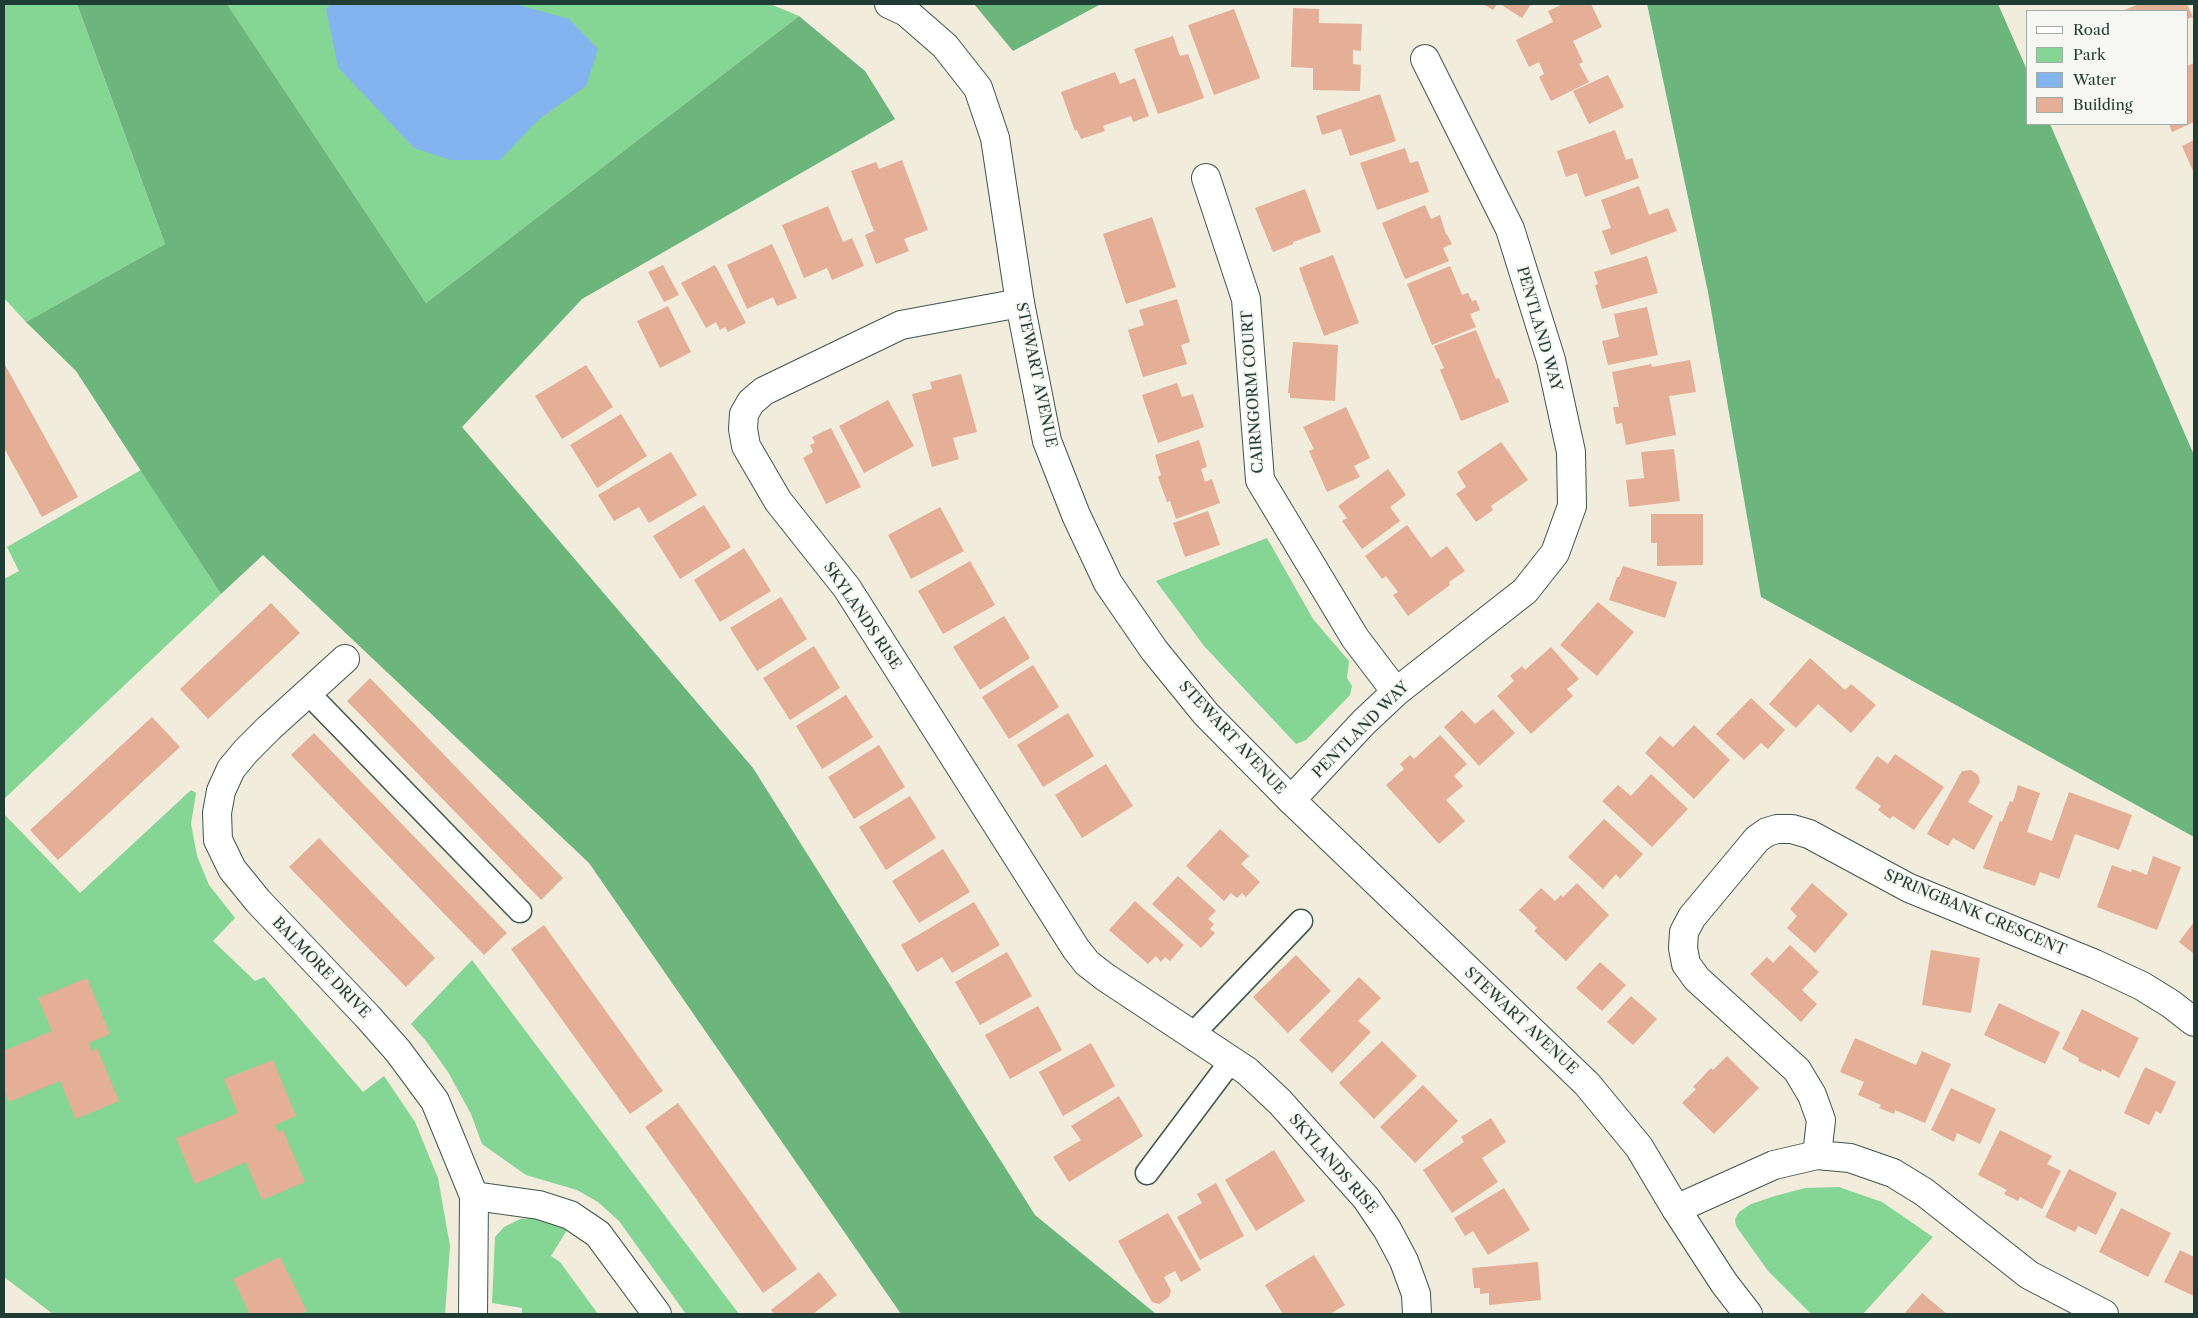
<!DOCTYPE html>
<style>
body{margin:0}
#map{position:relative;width:2198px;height:1318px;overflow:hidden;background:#f1ecdb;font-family:"Libre Caslon Text",serif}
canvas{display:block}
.frame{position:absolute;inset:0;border:5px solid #1f3d34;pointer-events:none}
.legend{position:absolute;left:2026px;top:10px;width:162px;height:115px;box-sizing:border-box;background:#f6f6f2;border:1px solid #a0aca6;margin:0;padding:6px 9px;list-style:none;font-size:15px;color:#1f3d34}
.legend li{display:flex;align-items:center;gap:10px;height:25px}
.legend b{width:25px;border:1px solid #a0aca6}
</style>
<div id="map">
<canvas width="2198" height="1318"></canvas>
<div class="frame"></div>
<ul class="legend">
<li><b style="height:6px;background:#fff"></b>Road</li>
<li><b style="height:14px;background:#85d595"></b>Park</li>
<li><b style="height:14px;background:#84b4ef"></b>Water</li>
<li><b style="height:14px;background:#e5ae96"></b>Building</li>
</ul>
</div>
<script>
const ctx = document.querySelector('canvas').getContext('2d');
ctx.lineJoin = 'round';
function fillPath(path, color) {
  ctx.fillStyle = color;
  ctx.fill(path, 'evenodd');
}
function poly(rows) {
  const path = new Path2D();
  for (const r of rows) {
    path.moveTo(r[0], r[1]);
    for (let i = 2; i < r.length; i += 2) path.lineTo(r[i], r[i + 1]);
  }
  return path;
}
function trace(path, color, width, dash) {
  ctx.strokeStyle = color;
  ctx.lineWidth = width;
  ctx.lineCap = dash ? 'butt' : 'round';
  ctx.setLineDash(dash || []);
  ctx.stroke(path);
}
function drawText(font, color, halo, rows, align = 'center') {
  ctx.font = font + ' "Libre Caslon Text",serif';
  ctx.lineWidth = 4;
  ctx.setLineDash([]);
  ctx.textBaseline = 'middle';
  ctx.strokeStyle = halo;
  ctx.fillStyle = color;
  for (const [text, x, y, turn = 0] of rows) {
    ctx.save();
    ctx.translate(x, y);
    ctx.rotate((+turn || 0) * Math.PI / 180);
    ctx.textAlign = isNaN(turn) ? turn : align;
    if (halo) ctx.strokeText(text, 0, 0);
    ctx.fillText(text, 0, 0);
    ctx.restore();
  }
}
fillPath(poly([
 [4,4,77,4,165,244,26,322,4,298],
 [227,4,770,4,799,16,426,303],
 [141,470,221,594,4,799,4,579,19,571,7,547],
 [1267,538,1313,619,1349,661,1347,678,1352,686,1350,695,1306,740,1296,744,1204,646,1156,581],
 [191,790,196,793,191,824,197,856,209,885,235,918,213,941,255,981,264,977,363,1092,384,1076,415,1122,438,1178,450,1246,445,1314,53,1314,4,1277,4,814,80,893],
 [472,960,739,1314,686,1314,619,1221,598,1202,577,1190,526,1175,482,1144,471,1114,448,1072,426,1041,411,1024],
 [1839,1187,1882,1202,1933,1237,1863,1314,1811,1314,1768,1271,1736,1226,1735,1219,1739,1212,1751,1204,1775,1196,1805,1188],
 [532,1218,555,1223,567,1230,551,1256,560,1262,598,1314,522,1314,522,1308,492,1303,495,1237,504,1227,520,1219]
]), '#85d595');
fillPath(poly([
 [77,4,227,4,426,303,799,16,865,71,895,119,582,299,462,427,753,768,1035,1215,1156,1314,901,1314,589,863,263,555,221,594,76,371,26,322,165,244],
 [974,4,1101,4,1013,51],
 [1647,4,1998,4,2027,70,2027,124,2050,124,2194,455,2194,837,1761,597,1708,292]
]), '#6cb67e');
fillPath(poly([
 [331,4,515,4,569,19,598,49,586,86,538,120,500,160,450,160,414,148,338,67,326,9]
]), '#84b4ef');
fillPath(poly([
 [1483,4,1497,4,1493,10],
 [1500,4,1531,4,1522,18],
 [1563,4,1591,4,1602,27,1573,41,1583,62,1579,64,1589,82,1551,101,1539,77,1544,74,1539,62,1529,67,1516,40,1553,22,1548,11],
 [2139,4,2187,4,2193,17,2187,19,2187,11,2122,11],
 [1293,8,1319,9,1319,23,1362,24,1361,51,1353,50,1353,64,1361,65,1360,91,1313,90,1313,68,1291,67],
 [1234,9,1260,78,1214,95,1188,25],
 [1173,36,1180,56,1188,54,1204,98,1158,114,1134,49],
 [2194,63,2194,122,2172,132,2169,124,2187,124,2187,66],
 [1115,72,1120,84,1135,78,1149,116,1133,122,1131,116,1103,126,1105,131,1081,139,1077,130,1075,131,1061,92],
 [1608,75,1624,107,1589,124,1573,91],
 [1380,94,1396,141,1350,156,1341,129,1322,135,1316,116],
 [1615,130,1626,160,1632,158,1639,178,1585,197,1577,173,1566,177,1557,151],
 [2194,140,2194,173,2182,146],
 [1405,148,1410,163,1418,161,1429,192,1377,210,1360,163],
 [902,160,928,230,904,239,909,251,876,264,865,235,874,231,851,171,876,162,879,169],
 [1639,186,1649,215,1668,208,1677,231,1611,255,1602,231,1611,228,1601,200],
 [1305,189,1321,232,1293,242,1293,244,1273,252,1255,208],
 [1425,205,1431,219,1440,215,1446,235,1447,234,1452,244,1443,248,1449,261,1405,279,1382,223],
 [828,206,843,242,852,238,864,266,832,280,827,268,804,278,782,225],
 [1152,217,1176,287,1126,304,1103,234],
 [772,244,797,298,777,306,773,297,747,309,727,265],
 [1333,255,1359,323,1324,336,1299,268],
 [1647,256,1658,293,1602,309,1595,285,1598,284,1594,272],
 [663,265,679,295,664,302,648,272],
 [715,265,746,323,728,332,725,327,720,330,716,322,706,328,681,283],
 [1450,266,1462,295,1468,293,1472,301,1476,300,1480,310,1470,314,1476,327,1432,345,1407,284],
 [1177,299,1190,342,1181,345,1187,364,1143,377,1128,330,1144,325,1139,310],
 [668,306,691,352,660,368,637,321],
 [1647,307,1658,355,1608,365,1602,341,1619,337,1614,314],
 [1476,330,1496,379,1499,378,1509,402,1461,421,1440,370,1444,368,1434,346],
 [1293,342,1338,345,1335,401,1290,398,1290,393,1288,393],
 [1690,360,1696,392,1669,396,1676,435,1626,445,1622,423,1616,424,1613,407,1619,407,1612,372,1651,364,1652,367],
 [4,363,78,497,42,517,4,448],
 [586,365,613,407,562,439,535,396],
 [961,374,977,432,953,438,959,459,932,467,912,394,932,389,930,382],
 [1177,383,1182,397,1193,394,1204,427,1158,443,1142,395],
 [888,400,914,446,864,473,839,426],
 [1346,407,1370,458,1354,466,1360,477,1327,492,1309,451,1314,449,1303,427],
 [621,414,647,456,597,488,570,445],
 [831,428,861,487,826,504,803,458,813,452,810,445,815,443,812,437],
 [1199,440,1207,467,1201,469,1205,482,1212,479,1220,503,1176,519,1170,501,1167,502,1158,477,1161,475,1155,455],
 [1501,442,1528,480,1491,506,1493,510,1476,522,1456,494,1466,487,1457,472],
 [1674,449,1680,501,1629,507,1626,480,1644,478,1641,452],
 [671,452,697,495,649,523,639,507,614,521,598,495],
 [1388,469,1406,495,1390,507,1400,521,1362,549,1342,521,1347,518,1338,506],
 [704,505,731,547,680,579,653,536],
 [940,507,964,551,911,579,888,535],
 [1208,511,1220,545,1185,557,1173,523],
 [1651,514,1703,514,1703,565,1657,566,1657,543,1651,543],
 [1407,525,1431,558,1447,546,1465,571,1449,582,1450,585,1408,616,1393,595,1398,592,1386,576,1382,579,1365,556],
 [744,548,771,591,720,622,694,580],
 [970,561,995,605,943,634,918,591],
 [1623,566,1677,582,1665,618,1609,600,1617,577,1619,577],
 [781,597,807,639,757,671,730,628],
 [1598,602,1634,632,1597,676,1560,645],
 [271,603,300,633,208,719,180,689],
 [1004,616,1030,658,980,690,953,647],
 [814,646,840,688,790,720,763,678],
 [1551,647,1579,679,1567,689,1573,696,1531,734,1497,696,1514,681,1510,676,1522,666,1525,670],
 [1810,658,1845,690,1851,684,1876,705,1851,733,1818,704,1796,728,1769,704],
 [1033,665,1059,707,1009,739,982,697],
 [370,678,563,878,541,900,347,701],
 [846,695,873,737,822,769,796,726],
 [1751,698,1785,730,1768,749,1761,743,1744,760,1716,734],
 [1493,709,1515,733,1479,766,1444,727,1462,710,1475,724],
 [1068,713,1094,756,1043,787,1017,745],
 [152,717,180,747,58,860,30,830],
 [1694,725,1730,760,1694,799,1645,753,1660,736,1673,747],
 [314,733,507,933,484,955,291,755],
 [1440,735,1467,764,1454,776,1463,786,1446,800,1465,821,1439,844,1386,785,1404,769,1400,764,1410,755,1414,759],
 [879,745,905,787,854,819,828,777],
 [1895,754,1944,787,1914,830,1893,816,1890,819,1878,810,1881,806,1855,788,1877,756,1888,764],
 [1106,764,1133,806,1082,838,1055,795],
 [1971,770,1978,775,1980,782,1968,802,1993,816,1974,850,1953,838,1948,846,1927,834,1962,771],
 [1651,774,1688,809,1652,847,1602,801,1618,785,1631,796],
 [2018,785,2040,793,2027,832,2052,841,2069,792,2132,815,2119,850,2075,834,2059,879,2040,872,2035,886,1983,868,2000,821,2002,822,2010,801,2013,802],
 [910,796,936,838,886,870,859,827],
 [1604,819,1643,854,1620,879,1616,874,1603,889,1568,857],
 [1220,829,1249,856,1241,864,1260,882,1246,897,1242,893,1237,898,1231,893,1224,901,1186,866],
 [319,838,435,958,406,987,289,867],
 [943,849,970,892,919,923,892,881],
 [2153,856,2181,867,2157,930,2097,907,2112,865,2131,872,2132,869,2147,875],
 [1178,876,1216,911,1208,919,1214,924,1210,929,1215,933,1201,948,1152,904],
 [1577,883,1609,915,1566,961,1534,931,1537,928,1519,910,1541,888,1555,901,1561,895,1563,897],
 [1812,883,1848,914,1815,953,1787,928,1797,916,1790,909],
 [1135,901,1184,945,1170,961,1165,957,1161,962,1156,956,1148,964,1109,930],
 [974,902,1000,945,952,973,942,957,917,972,901,945],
 [2194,922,2194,954,2179,942],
 [544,925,663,1091,630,1114,511,949],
 [1790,945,1819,972,1802,990,1817,1004,1801,1022,1750,974,1767,957,1773,963],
 [1931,950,1980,958,1971,1013,1922,1005],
 [1007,952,1032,996,980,1025,955,982],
 [1296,955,1331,991,1288,1033,1253,997],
 [1600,962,1626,985,1602,1011,1576,988],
 [1359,977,1381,998,1358,1021,1371,1032,1332,1073,1299,1040],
 [87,978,110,1034,89,1043,92,1051,97,1048,119,1101,76,1119,60,1081,9,1102,4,1090,4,1051,52,1031,38,998],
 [1631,996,1657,1019,1633,1045,1607,1022],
 [1999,1003,2060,1032,2045,1064,1984,1035],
 [1038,1006,1062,1050,1010,1079,985,1035],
 [2082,1009,2139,1038,2119,1078,2102,1069,2101,1072,2078,1061,2079,1058,2062,1049],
 [1855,1038,1916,1065,1922,1051,1951,1064,1925,1123,1895,1110,1894,1114,1879,1108,1881,1105,1858,1095,1864,1082,1840,1072],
 [1382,1041,1417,1076,1374,1119,1339,1083],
 [1091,1043,1115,1086,1063,1116,1039,1072],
 [1727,1056,1759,1088,1714,1134,1682,1103,1696,1089,1693,1087,1711,1068,1713,1070],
 [273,1060,296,1116,275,1125,278,1132,283,1130,305,1182,262,1200,246,1162,195,1184,176,1138,238,1113,224,1079],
 [2145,1067,2176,1082,2161,1114,2156,1111,2149,1125,2124,1113],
 [1423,1085,1458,1121,1415,1163,1380,1127],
 [1951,1088,1996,1109,1980,1144,1957,1133,1954,1142,1931,1130],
 [1119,1096,1143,1136,1069,1182,1053,1157,1081,1140,1071,1126],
 [678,1103,797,1269,763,1293,645,1127],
 [1491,1118,1506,1142,1482,1158,1498,1182,1452,1213,1423,1170,1464,1142,1461,1137],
 [2000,1130,2052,1156,2047,1164,2061,1171,2042,1209,2020,1197,2018,1201,2004,1194,2007,1190,1978,1175],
 [1274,1150,1305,1201,1256,1231,1225,1180],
 [2069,1169,2117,1193,2096,1235,2078,1226,2075,1232,2045,1217],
 [1216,1183,1244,1236,1200,1260,1177,1217,1202,1203,1197,1194],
 [1504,1188,1530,1230,1488,1255,1473,1231,1465,1236,1454,1218],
 [2121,1208,2171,1233,2148,1277,2099,1252],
 [1168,1213,1201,1270,1181,1282,1175,1271,1164,1277,1171,1291,1169,1297,1159,1304,1152,1302,1118,1241],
 [2180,1250,2194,1257,2194,1296,2164,1282],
 [1314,1255,1345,1305,1330,1314,1283,1314,1265,1285],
 [280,1257,307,1311,300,1314,243,1314,249,1312,233,1279],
 [1538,1262,1541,1300,1489,1305,1489,1293,1480,1294,1480,1288,1474,1288,1472,1268],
 [819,1272,837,1295,813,1314,774,1314,771,1310],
 [1922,1293,1947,1314,1904,1314]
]), '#e5ae96');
const service = poly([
 [308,693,520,911],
 [1192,1035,1301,921],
 [1147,1173,1231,1061]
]);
const minor = poly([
 [1206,178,1246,299,1260,480,1355,638,1396,692],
 [1020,303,901,325,764,391,751,402,744,414,743,429,746,446,778,501,847,588,1076,949,1087,963,1105,977,1247,1071,1280,1102,1366,1198,1387,1229,1404,1261,1416,1294,1417,1314],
 [345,659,269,728,246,751,231,769,221,791,217,813,218,840,232,869,258,901,368,1017,398,1051,435,1101,474,1196,473,1314],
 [1291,800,1364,722,1396,692,1525,591,1555,553,1572,506,1571,452,1551,360,1510,229,1425,59],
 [1817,1155,1821,1120,1812,1095,1797,1070,1697,979,1686,964,1683,948,1684,932,1692,917,1757,839,1767,832,1777,829,1792,829,1809,834,1909,888,2095,964,2142,986,2171,1004,2194,1022],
 [474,1196,539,1205,570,1215,598,1234,657,1314],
 [1676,1209,1774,1165,1817,1155,1850,1158,1893,1173,1924,1192,2029,1275,2104,1314]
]);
const tertiary = poly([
 [889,4,906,12,945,46,978,88,995,138,1020,303,1047,441,1076,515,1108,583,1154,650,1206,714,1291,800,1587,1084,1639,1147,1676,1209,1724,1283,1748,1314]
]);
trace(service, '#3e574d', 25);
trace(minor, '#3e574d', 30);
trace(tertiary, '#3e574d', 30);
trace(service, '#fff', 22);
trace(minor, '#fff', 28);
trace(tertiary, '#fff', 28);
drawText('15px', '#1f3d34', '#f6f6f2', [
 ["PENTLAND WAY",1539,329,74],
 ["STEWART AVENUE",1036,375,78],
 ["CAIRNGORM COURT",1253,392,-94],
 ["SKYLANDS RISE",862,616,56],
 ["PENTLAND WAY",1361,730,-45],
 ["STEWART AVENUE",1232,738,47],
 ["SPRINGBANK CRESCENT",1975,913,23],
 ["BALMORE DRIVE",321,968,46],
 ["STEWART AVENUE",1521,1021,43],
 ["SKYLANDS RISE",1333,1164,49]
]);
</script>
